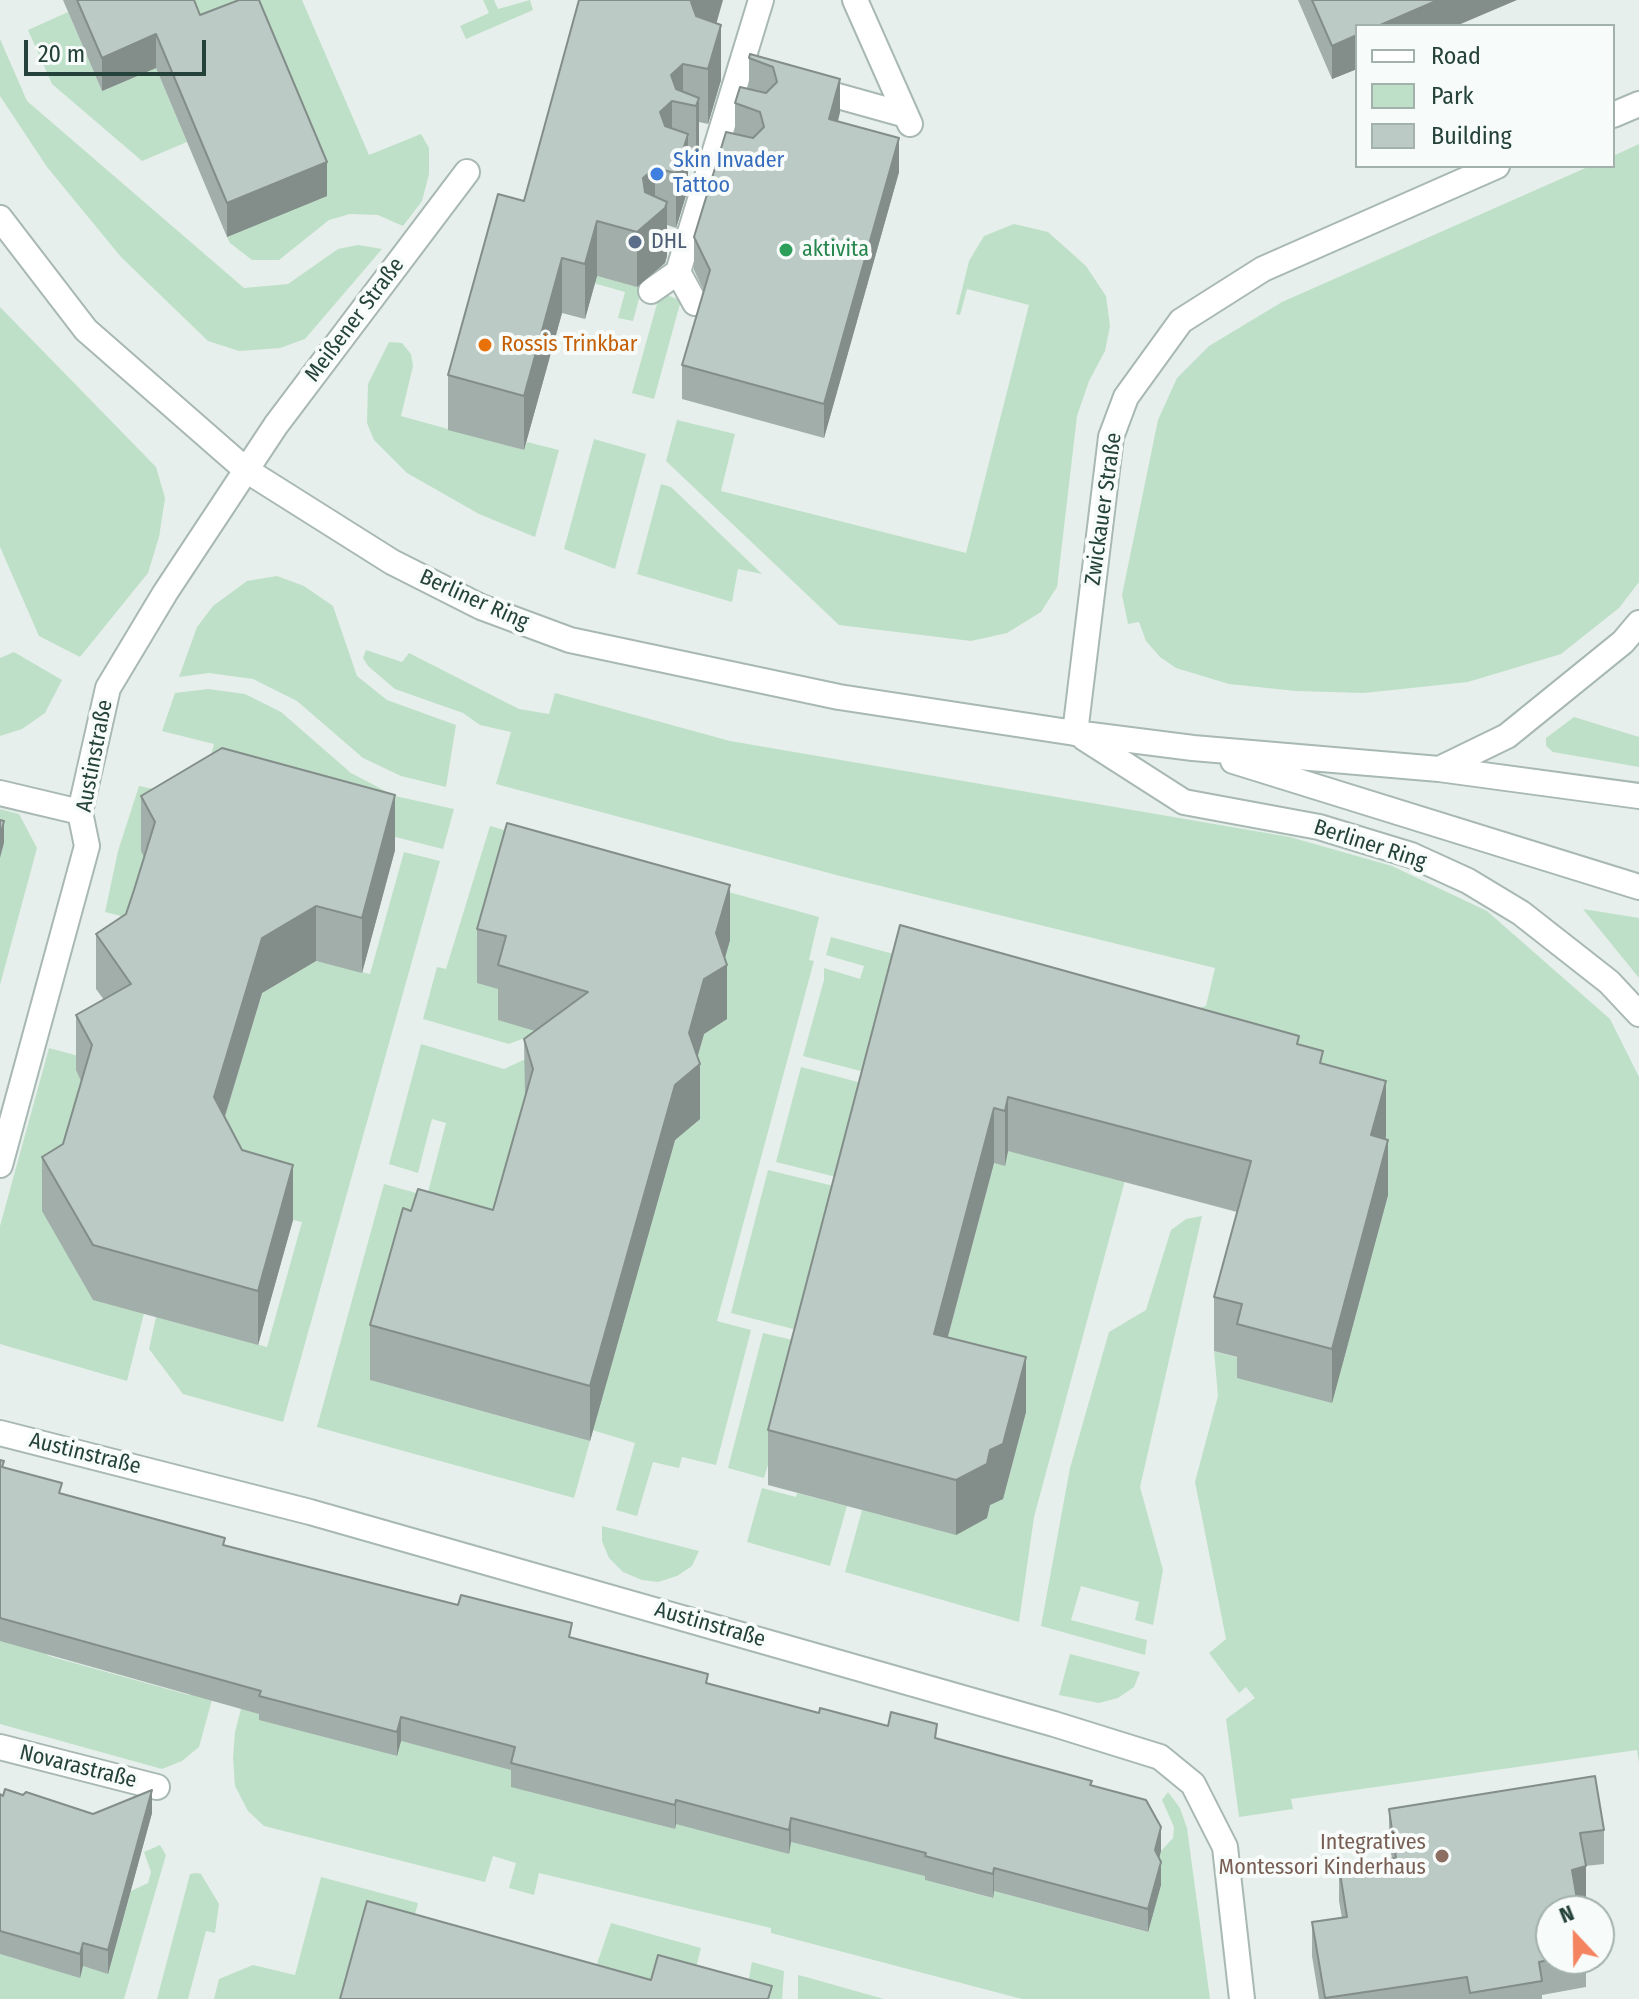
<!DOCTYPE html>
<meta charset="utf-8">
<style>
body{margin:0}
#map{position:relative;width:1639px;height:1999px;overflow:hidden;background:#e6efeb;font-family:"Fira Sans Condensed",sans-serif}
canvas{display:block}
.legend{position:absolute;left:1355px;top:24px;width:260px;height:144px;box-sizing:border-box;background:#f7fbf9;border:2px solid #a3b1ad;margin:0;padding:10px 14px;list-style:none;font-size:24px;color:#24423a}
.legend li{display:flex;align-items:center;gap:16px;height:40px}
.legend b{width:40px;border:2px solid #a3b1ad}
.north{position:absolute;left:1535px;top:1895px;width:80px;height:80px;box-sizing:border-box;background:#f7fbf9;border:2px solid #a3b1ad;border-radius:50%;rotate:338deg;font-size:22px;font-weight:700;line-height:32px;text-align:center;color:#24423a}
.north::after{content:'';display:block;margin:auto;width:28px;height:36px;background:#f4845f;clip-path:polygon(50% 0,100% 100%,50% 72%,0 100%)}
.scale{position:absolute;left:24px;top:40px;width:182px;height:36px;box-sizing:border-box;border:4px solid #24423a;border-top:0;padding-left:10px;font-size:24px;line-height:28px;white-space:nowrap;color:#24423a;-webkit-text-stroke:6px #f7fbf9;paint-order:stroke}
</style>
<div id="map">
<canvas width="1639" height="1999"></canvas>
<ul class="legend">
<li><b style="height:10px;background:#fff"></b>Road</li>
<li><b style="height:22px;background:#bfe0c8"></b>Park</li>
<li><b style="height:22px;background:#bbcac4"></b>Building</li>
</ul>
<div class="north">N</div>
<div class="scale">20 m</div>
</div>
<script>
const ctx = document.querySelector('canvas').getContext('2d');
ctx.lineJoin = 'round';
function fillPath(path, color) {
  ctx.fillStyle = color;
  ctx.fill(path, 'evenodd');
}
function poly(rows) {
  const path = new Path2D();
  for (const r of rows) {
    path.moveTo(r[0], r[1]);
    for (let i = 2; i < r.length; i += 2) path.lineTo(r[i], r[i + 1]);
  }
  return path;
}
function trace(path, color, width, dash) {
  ctx.strokeStyle = color;
  ctx.lineWidth = width;
  ctx.lineCap = dash ? 'butt' : 'round';
  ctx.setLineDash(dash || []);
  ctx.stroke(path);
}
function drawText(font, color, halo, rows, align = 'center') {
  ctx.font = font + ' "Fira Sans Condensed",sans-serif';
  ctx.lineWidth = 8;
  ctx.setLineDash([]);
  ctx.textBaseline = 'middle';
  ctx.strokeStyle = halo;
  ctx.fillStyle = color;
  for (const [text, x, y, turn = 0] of rows) {
    ctx.save();
    ctx.translate(x, y);
    ctx.rotate((+turn || 0) * Math.PI / 180);
    ctx.textAlign = isNaN(turn) ? turn : align;
    if (halo) ctx.strokeText(text, 0, 0);
    ctx.fillText(text, 0, 0);
    ctx.restore();
  }
}
fillPath(poly([
 [180,0,302,0,369,155,421,134,429,148,429,174,422,201,403,226,378,215,350,214,329,220,279,260,252,260,230,243,227,237,326,195,200,49],
 [483,0,494,0,498,9,530,0,533,10,466,39,460,26,489,13],
 [68,12,102,91,156,68,187,142,142,161,52,84,28,30],
 [0,39,27,101,244,288,288,284,338,249,358,245,382,249,305,339,280,348,239,351,208,341,121,257,47,167,0,96],
 [1639,144,1639,582,1619,608,1561,654,1468,682,1364,693,1296,691,1229,684,1176,668,1160,657,1146,641,1139,622,1128,624,1122,595,1158,420,1177,378,1209,346,1282,302,1590,166,1613,166,1613,156],
 [1014,224,1048,232,1086,266,1106,296,1110,326,1105,351,1089,381,1077,416,1057,587,1041,612,1007,633,971,641,839,625,666,461,677,420,735,434,721,491,966,553,1029,305,967,289,960,315,956,314,969,261,984,236],
 [574,270,642,288,633,321,618,318,625,292,572,277],
 [660,293,681,300,654,399,632,393],
 [0,307,156,467,165,498,159,537,148,573,80,657,39,636,0,547],
 [389,342,402,343,411,354,413,366,401,416,524,450,527,442,559,450,535,537,479,514,407,473,374,440,367,423,368,384],
 [594,439,646,454,615,569,564,549],
 [661,484,671,487,762,574,738,569,732,602,637,574],
 [277,576,304,586,333,606,357,676,387,700,456,725,446,787,401,776,363,758,297,701,253,679,209,673,179,677,197,627,213,606,247,581],
 [366,650,402,662,409,653,519,709,549,714,555,693,730,741,1290,837,1392,866,1487,911,1610,1019,1639,1077,1639,1763,1637,1750,1291,1799,1293,1809,1239,1817,1226,1719,1255,1698,1246,1687,1239,1693,1209,1653,1226,1639,1195,1482,1218,1396,1214,1351,1242,1359,1371,1190,1385,1137,1188,1182,1184,1198,1163,1192,1157,1187,1198,1008,1206,1006,1215,968,840,876,496,784,511,732,480,725,463,713,395,689,368,666,363,658],
 [14,652,62,680,45,713,22,729,0,736,0,658],
 [208,689,245,694,281,712,351,773,395,796,454,809,443,849,304,814,206,774,214,744,162,731,175,693],
 [1574,717,1639,737,1639,767,1553,752,1546,746,1546,738],
 [139,786,222,803,155,877,141,921,105,912,118,851],
 [0,809,19,814,37,848,0,985,0,858,4,843,0,842],
 [490,826,819,917,809,960,814,961,717,1321,751,1330,716,1465,682,1457,679,1468,653,1462,637,1516,616,1510,635,1443,592,1430,704,1034,727,1019,506,991,540,1032,509,1044,423,1019,437,967,446,969],
 [404,852,440,861,283,1422,183,1394,149,1349,156,1317,267,1347,302,1222,293,1220,214,1151,262,993,316,961,370,974],
 [1583,909,1639,918,1639,978],
 [831,937,989,980,876,1075,803,1056,824,980,824,968,860,979,864,966,826,955],
 [1173,1003,1034,1517,1019,1622,845,1572,862,1510,949,1533,987,1518,990,1505,1003,1499,1026,1412,939,1370,994,1163,1005,1165,1008,1151],
 [421,1044,504,1069,556,1045,493,1265,370,1380,590,1441,574,1498,317,1427,384,1184,427,1196,446,1123,432,1119,418,1173,389,1164],
 [49,1048,82,1057,144,1313,127,1381,0,1344,0,1226],
 [801,1067,873,1086,848,1180,776,1162],
 [768,1170,846,1189,809,1333,731,1313],
 [1202,1216,1140,1487,1163,1570,1153,1625,1135,1620,1139,1602,1081,1586,1071,1620,1147,1640,1145,1655,1041,1626,1070,1468,1109,1332,1146,1310,1171,1230,1186,1219],
 [763,1333,805,1343,764,1478,728,1468],
 [762,1488,796,1497,797,1493,847,1506,830,1566,747,1542],
 [602,1526,699,1551,692,1566,677,1576,658,1582,642,1580,623,1572,609,1558,602,1541],
 [274,1581,260,1720,397,1756,401,1741,469,1758,538,1777,599,1809,675,1829,692,1762,788,1854,791,1842,927,1874,925,1880,992,1898,994,1891,1147,1932,1161,1886,1155,1874,1161,1851,1173,1838,1174,1827,1162,1800,1168,1792,1180,1808,1187,1828,1210,1999,1022,1999,771,1933,771,1928,539,1873,534,1895,509,1888,516,1863,493,1856,485,1882,264,1826,248,1811,235,1786,233,1758,235,1732],
 [0,1616,49,1656,189,1695,231,1631,199,1747,182,1761,162,1769,0,1724],
 [1070,1654,1140,1672,1134,1687,1118,1698,1099,1703,1059,1695],
 [160,1845,166,1855,124,1999,0,1999,0,1954,80,1977,83,1966,108,1973,131,1891,148,1883,151,1872,144,1852],
 [197,1873,201,1874,219,1904,215,1933,206,1931,188,1999,157,1999,190,1874],
 [321,1877,418,1903,409,1937,346,1999,214,1999,219,1979,253,1965,295,1975],
 [611,1923,701,1948,691,1988,635,1999,589,1987],
 [752,1962,784,1971,782,1999,745,1999],
 [798,1975,806,1977,884,1999,798,1999]
]), '#bfe0c8');
const minor = poly([
 [855,0,910,124],
 [809,88,906,115],
 [1613,115,1639,104],
 [0,218,86,330,246,470,392,562,481,607,570,640,839,697,1075,733,1193,748,1439,769,1639,796],
 [651,291,678,272],
 [695,303,678,272,761,0],
 [1075,733,1111,437,1126,397,1181,321,1263,269,1497,166],
 [1084,738,1184,802,1319,827,1411,855,1468,881,1521,913,1609,982,1639,1014],
 [1233,761,1639,887],
 [1439,769,1507,736,1623,642,1639,623],
 [0,793,80,812],
 [0,1165,87,846,80,812,108,688,165,593,276,425,467,172],
 [0,1433,310,1512,1054,1724,1160,1757,1193,1784,1225,1847,1242,1999],
 [0,1747,157,1787]
]);
trace(minor, '#a8b8b2', 28);
trace(minor, '#fff', 24);
fillPath(poly([
 [63,0,194,0,200,15,327,196,227,237,156,68,102,91],
 [1298,0,1517,0,1357,26,1357,69,1332,79],
 [717,24,721,80,708,124,699,122,699,152,696,160,688,159,688,189,676,228,667,225,667,256,665,263,637,287,597,276,585,319,562,313,524,450,448,430,448,375,524,201],
 [749,58,840,79,840,112,838,122,899,172,824,438,682,399,682,365,704,291,694,270,694,237,735,134,735,103,749,89],
 [141,796,395,850,362,973,316,961,262,993,225,1117,242,1150,293,1220,258,1345,93,1300,42,1211,42,1157,63,1144,81,1081,76,1070,76,1015,104,1000,96,989,96,934,126,914,144,857,141,851],
 [900,925,1299,1045,1323,1064,1386,1136,1385,1140,1388,1195,1332,1403,1237,1378,1237,1357,1214,1351,1214,1297,1237,1212,1008,1151,1005,1166,994,1163,948,1337,1026,1412,1003,1499,990,1505,987,1518,956,1535,768,1485,768,1430],
 [477,929,730,940,725,958,727,1019,704,1034,697,1058,700,1119,675,1140,590,1441,370,1380,370,1325,411,1211,493,1210,525,1097,524,1039,535,1031,498,1020,498,989,477,983],
 [0,1460,4,1467,62,1494,225,1545,572,1638,708,1683,819,1713,937,1739,1092,1785,1161,1851,1159,1858,1161,1885,1148,1932,994,1891,993,1898,925,1880,925,1876,791,1842,789,1854,676,1824,675,1829,511,1787,511,1770,401,1741,397,1756,259,1720,259,1714,0,1641],
 [0,1794,93,1814,152,1813,108,1974,83,1966,80,1978,0,1954],
 [1389,1809,1604,1830,1604,1864,1585,1866,1586,1900,1578,1902,1551,1959,1586,1959,1586,1987,1542,1995,1542,1999,1319,1999,1312,1956,1312,1922,1342,1918,1339,1901,1339,1867,1392,1858,1389,1843]
]), '#a1aea9');
fillPath(poly([
 [693,0,723,0,710,46,696,49,691,2],
 [1438,0,1517,0,1456,26,1378,26],
 [721,25,721,80,708,124,708,69],
 [156,34,156,68,102,91,102,58],
 [1357,35,1357,69,1332,79,1332,46],
 [683,64,683,103,672,101,672,155,660,112,671,75],
 [840,79,840,112,829,153,829,119],
 [699,98,699,152,696,160,696,106],
 [688,134,688,189,676,228,676,173],
 [899,138,899,172,824,438,824,404],
 [327,162,327,196,227,237,227,203],
 [655,168,655,217,667,202,667,256,665,263,637,287,637,232,643,178],
 [597,221,597,276,585,319,585,264],
 [562,258,562,313,524,450,524,396],
 [395,795,395,850,362,973,362,918],
 [4,821,4,843,0,858,0,836],
 [730,885,730,940,722,968,727,965,727,1019,704,1034,694,1069,700,1064,700,1119,675,1140,590,1441,590,1386],
 [316,906,316,961,262,993,214,1151,214,1097,262,938],
 [1386,1081,1386,1136,1371,1190,1371,1135],
 [1008,1097,1008,1151,1005,1166,1005,1111],
 [994,1108,994,1163,934,1388,934,1334],
 [1388,1140,1388,1195,1332,1403,1332,1349],
 [293,1165,293,1220,258,1345,258,1291],
 [1026,1357,1026,1412,1003,1499,990,1505,987,1518,956,1535,956,1480,990,1450],
 [401,1717,401,1741,397,1756,397,1732],
 [152,1790,152,1813,108,1974,108,1950],
 [676,1800,676,1824,675,1829,675,1805],
 [791,1818,791,1842,789,1854,789,1830],
 [1161,1827,1161,1851,1155,1874,1155,1850],
 [1161,1862,1161,1885,1148,1932,1148,1909],
 [1586,1866,1586,1900,1572,1903,1572,1870],
 [994,1868,994,1891,993,1898,993,1874],
 [83,1943,83,1966,80,1978,80,1954]
]), '#838d89');
const building = poly([
 [77,0,194,0,200,15,239,0,259,0,327,162,227,203,156,34,102,58,77,0],
 [579,0,693,0,691,2,696,16,721,25,708,69,683,64,671,75,676,89,699,98,696,106,672,101,660,112,665,126,688,134,676,173,655,168,643,178,645,192,667,202,665,208,637,232,597,221,585,264,562,258,524,396,448,375,498,194,524,201,579,0],
 [1312,0,1438,0,1378,26,1357,26,1357,35,1332,46,1312,0],
 [750,54,840,79,829,119,899,138,824,404,682,365,710,270,694,237,726,132,753,138,764,127,760,112,735,103,740,87,766,93,777,82,773,67,749,58,750,54],
 [222,748,395,795,362,918,316,906,262,938,214,1097,242,1150,293,1165,258,1291,93,1245,42,1157,63,1144,92,1045,76,1015,131,984,96,934,126,914,134,890,155,822,141,796,222,748],
 [0,820,4,821,0,836,0,820],
 [507,823,730,885,716,933,727,965,704,979,689,1033,700,1064,675,1085,590,1386,370,1325,403,1208,411,1211,418,1189,493,1210,533,1069,524,1039,588,992,498,965,506,936,477,929,507,823],
 [900,925,1299,1036,1297,1044,1323,1051,1320,1063,1386,1081,1371,1135,1388,1140,1332,1349,1237,1324,1242,1304,1214,1297,1251,1161,1008,1097,1005,1111,994,1108,934,1334,1026,1357,1003,1444,990,1450,987,1464,956,1480,768,1430,900,925],
 [0,1460,4,1461,2,1467,62,1483,59,1493,225,1538,223,1545,458,1605,461,1595,572,1623,569,1637,708,1674,706,1683,819,1713,820,1708,888,1726,891,1712,937,1724,935,1738,1092,1781,1090,1785,1146,1800,1161,1827,1155,1850,1161,1862,1148,1909,994,1868,993,1874,925,1856,926,1853,791,1818,789,1830,676,1800,675,1805,511,1763,515,1747,401,1717,397,1732,259,1696,261,1691,0,1618,0,1460],
 [1595,1776,1604,1830,1580,1833,1586,1866,1572,1870,1579,1911,1551,1911,1551,1959,1554,1959,1539,1962,1542,1981,1470,1993,1467,1977,1325,1998,1312,1922,1347,1917,1339,1867,1396,1858,1389,1809,1595,1776],
 [5,1789,23,1795,26,1792,93,1814,152,1790,108,1950,83,1943,80,1954,0,1931,0,1794,3,1796,5,1789],
 [367,1901,651,1980,658,1955,772,1986,768,1999,340,1999,367,1901]
]);
fillPath(building, '#bbcac4');
trace(building, '#838d89', 2);
for (const [x, y, r, color] of [
 [657,174,8,"#3f7fe0"],
 [635,242,8,"#5c6f8a"],
 [786,250,8,"#2e9e5b"],
 [485,345,8,"#e8710a"],
 [1442,1856,8,"#8d6e63"]
]) {
  const dot = new Path2D();
  dot.arc(x, y, r, 0, 2 * Math.PI);
  ctx.fillStyle = color;
  ctx.fill(dot);
  trace(dot, '#f7fbf9', 3);
}
drawText('22px', '#366cbe', '#f7fbf9', [
 ["Skin Invader",673,161],
 ["Tattoo",673,186]
], 'left');
drawText('22px', '#4e5e75', '#f7fbf9', [
 ["DHL",651,242]
], 'left');
drawText('22px', '#27864d', '#f7fbf9', [
 ["aktivita",802,250]
], 'left');
drawText('22px', '#24423a', '#f7fbf9', [
 ["Meißener Straße",355,320,-53],
 ["Zwickauer Straße",1104,509,-82],
 ["Berliner Ring",474,600,24],
 ["Austinstraße",95,756,-79],
 ["Berliner Ring",1370,845,18],
 ["Austinstraße",85,1454,14],
 ["Austinstraße",710,1625,16],
 ["Novarastraße",78,1767,14]
]);
drawText('22px', '#c56008', '#f7fbf9', [
 ["Rossis Trinkbar",501,345]
], 'left');
drawText('22px', '#785e54', '#f7fbf9', [
 ["Integratives",1426,1843],
 ["Montessori Kinderhaus",1426,1868]
], 'right');
</script>
